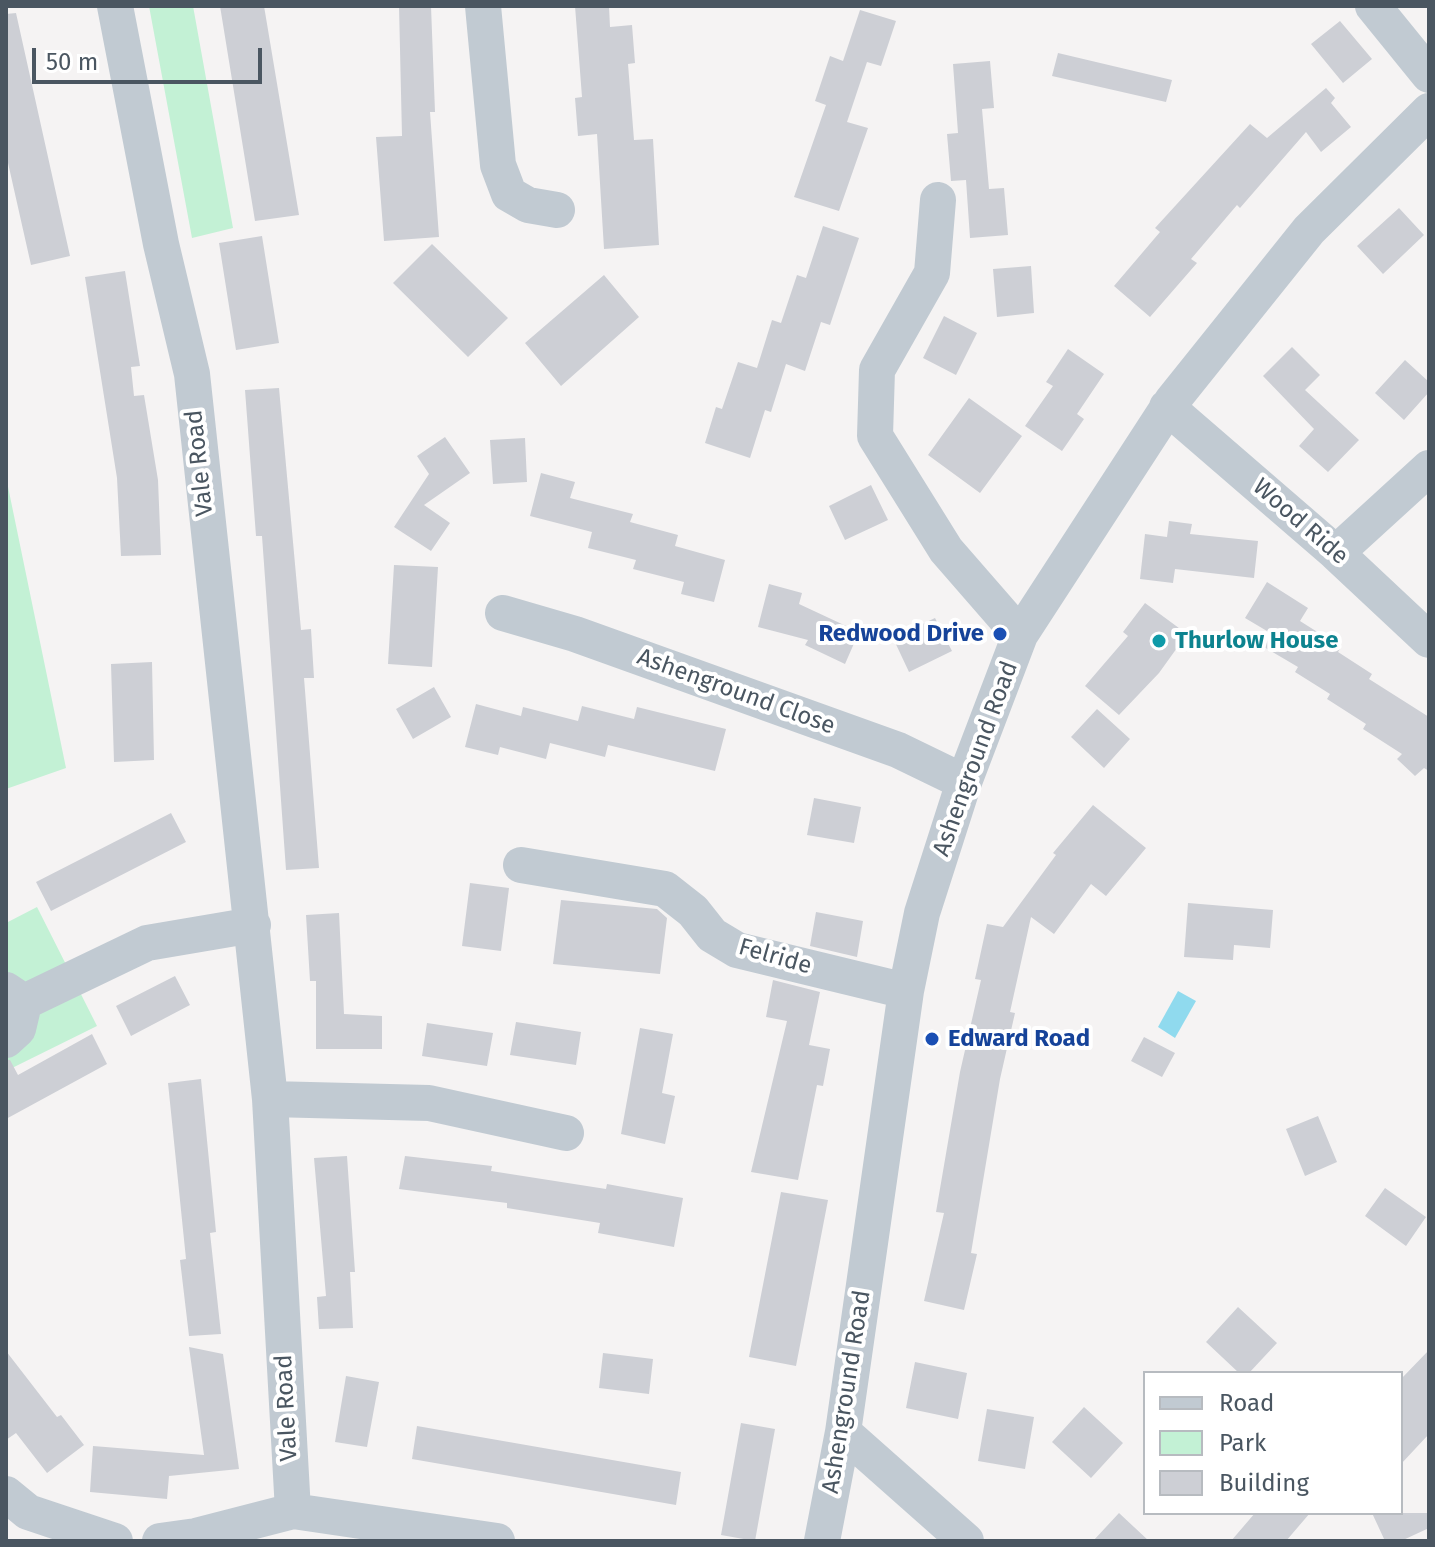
<!DOCTYPE html>
<style>
body{margin:0}
#map{position:relative;width:1435px;height:1547px;overflow:hidden;background:#f5f3f3;font-family:"Fira Sans",sans-serif}
canvas{display:block}
.frame{position:absolute;inset:0;border:8px solid #4a5661;pointer-events:none}
.legend{position:absolute;left:1143px;top:1371px;width:260px;height:144px;box-sizing:border-box;background:#fff;border:2px solid #b7bbc0;margin:0;padding:10px 14px;list-style:none;font-size:24px;color:#4a5661}
.legend li{display:flex;align-items:center;gap:16px;height:40px}
.legend b{width:40px;border:2px solid #b7bbc0}
.scale{position:absolute;left:32px;top:48px;width:230px;height:36px;box-sizing:border-box;border:4px solid #4a5661;border-top:0;padding-left:10px;font-size:24px;line-height:28px;white-space:nowrap;color:#4a5661;-webkit-text-stroke:6px #fff;paint-order:stroke}
</style>
<div id="map">
<canvas width="1435" height="1547"></canvas>
<div class="frame"></div>
<ul class="legend">
<li><b style="height:10px;background:#c1cad2"></b>Road</li>
<li><b style="height:22px;background:#c3f1d5"></b>Park</li>
<li><b style="height:22px;background:#cdcfd5"></b>Building</li>
</ul>
<div class="scale">50 m</div>
</div>
<script>
const ctx = document.querySelector('canvas').getContext('2d');
ctx.lineJoin = 'round';
function fillPath(path, color) {
  ctx.fillStyle = color;
  ctx.fill(path, 'evenodd');
}
function poly(rows) {
  const path = new Path2D();
  for (const r of rows) {
    path.moveTo(r[0], r[1]);
    for (let i = 2; i < r.length; i += 2) path.lineTo(r[i], r[i + 1]);
  }
  return path;
}
function trace(path, color, width, dash) {
  ctx.strokeStyle = color;
  ctx.lineWidth = width;
  ctx.lineCap = dash ? 'butt' : 'round';
  ctx.setLineDash(dash || []);
  ctx.stroke(path);
}
function drawText(font, color, halo, rows, align = 'center') {
  ctx.font = font + ' "Fira Sans",sans-serif';
  ctx.lineWidth = 8;
  ctx.setLineDash([]);
  ctx.textBaseline = 'middle';
  ctx.strokeStyle = halo;
  ctx.fillStyle = color;
  for (const [text, x, y, turn = 0] of rows) {
    ctx.save();
    ctx.translate(x, y);
    ctx.rotate((+turn || 0) * Math.PI / 180);
    ctx.textAlign = isNaN(turn) ? turn : align;
    if (halo) ctx.strokeText(text, 0, 0);
    ctx.fillText(text, 0, 0);
    ctx.restore();
  }
}
fillPath(poly([
 [149,6,193,6,233,228,192,238],
 [6,477,66,768,6,789],
 [37,907,97,1026,6,1071,6,923]
]), '#c3f1d5');
fillPath(poly([
 [1178,991,1196,1001,1175,1038,1158,1027]
]), '#90daee');
fillPath(poly([
 [220,6,264,6,299,215,255,221],
 [399,6,431,6,435,112,430,112,439,237,384,241,376,137,402,136],
 [575,6,609,6,610,27,632,25,635,63,628,64,634,140,653,139,659,245,604,249,597,134,578,136,575,98,582,97],
 [860,10,896,21,881,66,867,62,847,122,868,128,839,211,794,197,826,105,815,101,830,56,843,61],
 [16,13,70,256,31,265,6,154,6,14],
 [1340,21,1372,59,1343,83,1311,44],
 [1058,53,1172,80,1166,102,1052,76],
 [990,61,994,108,982,109,989,189,1004,188,1008,235,970,238,966,180,951,181,947,134,958,133,953,64],
 [1326,88,1335,98,1331,103,1351,127,1321,152,1306,132,1240,208,1237,205,1191,259,1197,263,1150,317,1114,286,1160,232,1155,228,1250,124,1267,138],
 [1399,208,1424,235,1383,274,1357,246],
 [823,226,859,238,830,325,821,322,805,371,786,364,771,412,765,410,750,458,705,443,716,407,722,409,738,362,757,368,772,320,781,323,797,275,806,278],
 [262,236,279,343,236,350,219,243],
 [432,244,508,318,468,357,393,283],
 [1031,266,1034,313,997,317,993,269],
 [125,271,140,366,131,367,134,396,144,395,158,480,161,555,121,556,117,478,85,277],
 [604,275,639,317,561,386,525,343],
 [944,316,977,333,956,375,923,358],
 [1292,347,1320,375,1305,390,1359,440,1328,472,1299,446,1314,429,1263,376],
 [1068,349,1104,374,1077,414,1084,419,1062,451,1025,426,1053,386,1046,382],
 [1405,360,1429,382,1429,392,1404,420,1375,393],
 [279,388,301,630,311,629,314,678,304,678,319,868,286,870,262,536,256,536,245,390],
 [969,398,1022,436,980,493,928,455],
 [445,437,470,473,424,505,450,523,431,551,394,527,429,474,417,456],
 [525,438,527,482,493,484,490,440],
 [541,473,575,482,570,498,633,514,630,522,678,535,675,546,725,560,714,602,681,594,684,582,633,569,636,560,588,548,592,532,530,516],
 [871,485,888,520,845,540,829,506],
 [1169,521,1192,524,1190,534,1258,541,1254,578,1175,569,1173,583,1140,579,1145,534,1167,537],
 [394,565,438,567,432,667,388,664],
 [1267,582,1308,608,1300,621,1341,647,1338,652,1372,674,1369,679,1429,717,1429,771,1424,768,1415,776,1397,759,1402,754,1363,729,1366,724,1327,699,1330,694,1295,672,1298,667,1264,647,1272,634,1245,618],
 [769,584,802,593,799,604,859,632,845,664,805,645,808,640,758,627],
 [1145,603,1187,634,1159,673,1119,715,1085,686,1128,636,1123,632],
 [935,618,952,651,909,672,893,638],
 [152,662,154,760,114,762,111,664],
 [434,687,451,717,413,739,396,709],
 [476,704,521,716,523,707,578,721,582,706,634,719,637,707,726,729,715,771,608,745,605,757,550,743,546,759,500,747,498,755,465,747],
 [1097,709,1130,739,1104,768,1071,737],
 [814,798,861,807,854,843,807,835],
 [1093,805,1146,848,1106,896,1091,884,1054,934,1031,917,1010,1012,1015,1013,1000,1079,971,1253,977,1254,964,1310,924,1301,944,1213,936,1212,960,1072,981,980,975,979,987,924,1003,927,1056,855,1053,853],
 [171,813,186,842,51,911,36,882],
 [470,883,509,888,501,951,462,946],
 [561,900,657,909,667,918,660,974,553,964],
 [1188,903,1273,910,1270,948,1234,945,1233,960,1184,957],
 [816,912,863,921,857,957,810,946],
 [339,913,344,1014,382,1016,382,1049,316,1049,316,981,310,981,306,915],
 [175,976,190,1005,131,1036,116,1006],
 [773,980,820,992,809,1045,830,1049,823,1086,817,1085,798,1180,751,1172,787,1021,766,1017],
 [516,1022,581,1032,576,1065,510,1055],
 [427,1023,493,1033,487,1066,422,1056],
 [640,1028,673,1034,662,1093,675,1096,665,1144,621,1134],
 [92,1034,107,1064,6,1119,6,1060,10,1060,18,1075],
 [1144,1037,1175,1053,1162,1077,1131,1061],
 [201,1079,216,1232,210,1233,221,1334,189,1336,180,1260,186,1259,168,1083],
 [1318,1116,1337,1162,1305,1176,1286,1129],
 [347,1156,355,1272,350,1272,353,1328,319,1329,317,1297,326,1296,314,1158],
 [405,1156,492,1166,491,1171,606,1189,607,1184,683,1198,674,1247,598,1233,600,1223,507,1208,507,1203,399,1189],
 [1385,1188,1426,1217,1406,1246,1365,1216],
 [781,1192,828,1200,796,1366,749,1357],
 [1238,1307,1277,1343,1249,1373,1239,1373,1206,1342],
 [189,1347,223,1354,239,1469,169,1476,167,1499,90,1492,93,1446,204,1455],
 [1429,1350,1429,1434,1401,1464,1401,1379],
 [6,1351,57,1417,61,1415,84,1445,47,1473,16,1433,6,1440],
 [603,1353,653,1359,649,1394,599,1388],
 [915,1362,967,1373,958,1419,906,1408],
 [346,1376,379,1382,367,1447,335,1442],
 [1084,1407,1123,1443,1091,1478,1052,1442],
 [987,1409,1034,1417,1025,1469,978,1461],
 [741,1423,775,1429,755,1541,721,1535],
 [417,1426,681,1472,676,1505,412,1459],
 [1119,1513,1149,1541,1093,1541],
 [1255,1513,1310,1513,1286,1541,1231,1541],
 [1372,1513,1429,1513,1429,1528,1401,1541,1385,1541]
]), '#cdcfd5');
trace(poly([
 [115,6,161,244,192,374,270,1099,293,1511,497,1541],
 [483,6,498,165,509,194,528,205,557,210],
 [1373,6,1429,75],
 [938,200,932,273,877,370,875,436,946,550,1020,635],
 [1167,407,1336,553,1429,640],
 [1336,553,1429,468],
 [503,613,575,634,898,750,964,782],
 [521,865,665,889,693,911,712,935,737,950,906,991],
 [6,990,15,996,22,1012,18,1029,6,1040],
 [20,1004,147,943,253,925],
 [270,1099,429,1103,566,1133],
 [843,1432,966,1541],
 [6,1494,28,1512,115,1541],
 [160,1541,196,1536,293,1511],
 [822,1541,843,1432,906,991,922,913,964,782,1020,635,1172,401,1309,230,1429,111]
]), '#c1cad2', 36);
for (const [x, y, r, color] of [
 [1000,634,8,"#1a4fb4"],
 [1159,641,8,"#0f9aa8"],
 [932,1039,8,"#1a4fb4"]
]) {
  const dot = new Path2D();
  dot.arc(x, y, r, 0, 2 * Math.PI);
  ctx.fillStyle = color;
  ctx.fill(dot);
  trace(dot, '#fff', 3);
}
drawText('24px', '#4a5661', '#fff', [
 ["Vale Road",200,463,-96],
 ["Wood Ride",1300,522,41],
 ["Ashenground Close",736,692,20],
 ["Ashenground Road",976,759,-70],
 ["Felride",775,957,16],
 ["Ashenground Road",847,1392,-81],
 ["Vale Road",287,1408,-93]
]);
drawText('bold 24px', '#164399', '#fff', [
 ["Redwood Drive",984,634],
 ["Edward Road",948,1039,"left"]
], 'right');
drawText('bold 24px', '#0d838f', '#fff', [
 ["Thurlow House",1175,641]
], 'left');
</script>
